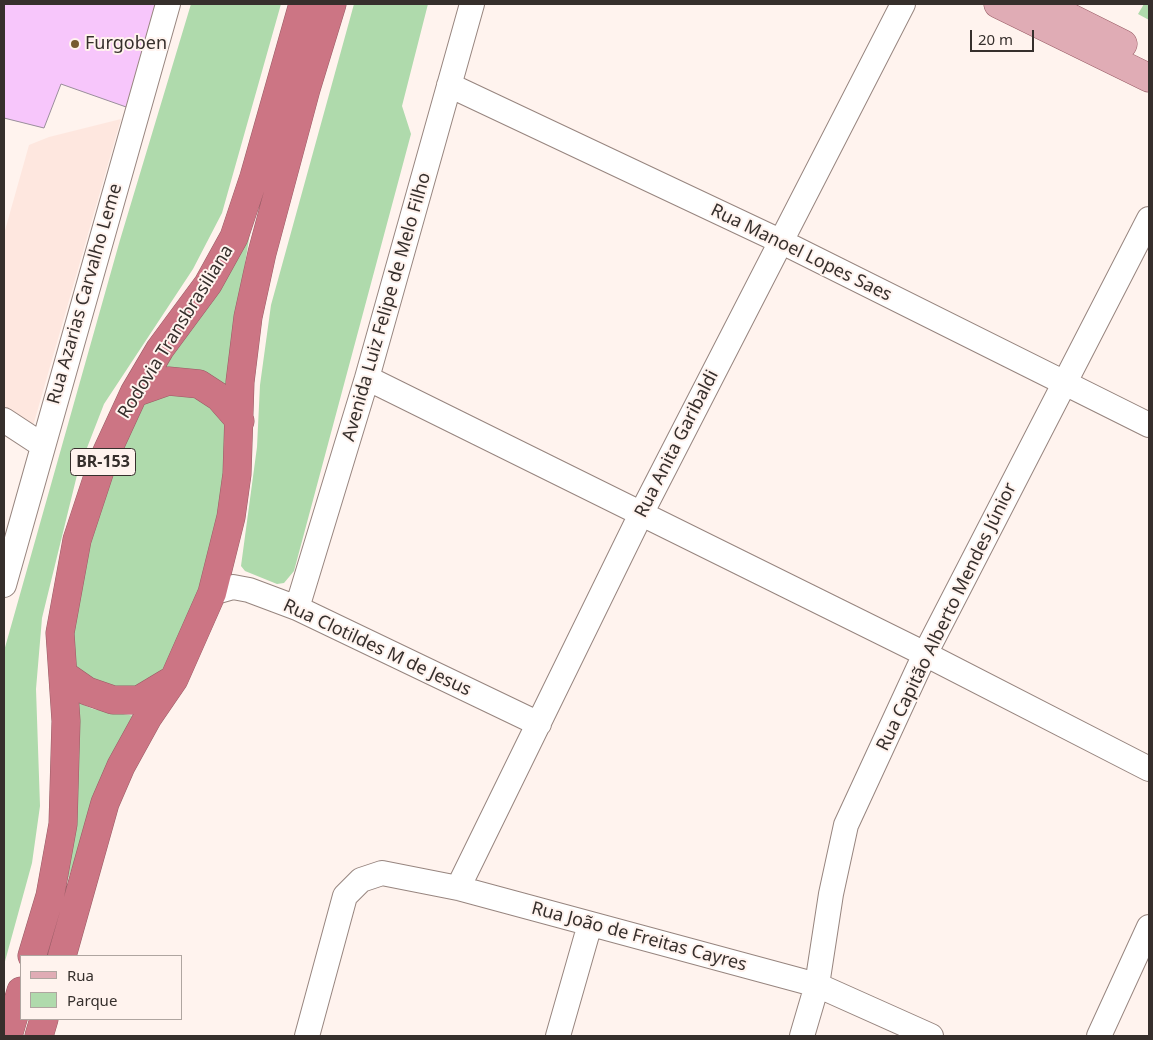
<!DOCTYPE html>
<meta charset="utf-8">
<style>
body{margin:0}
#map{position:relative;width:1153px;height:1040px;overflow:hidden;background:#fff3ee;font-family:"Noto Sans",sans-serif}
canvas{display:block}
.frame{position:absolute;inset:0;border:5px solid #362f2c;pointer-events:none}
.legend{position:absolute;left:20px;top:955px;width:162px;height:65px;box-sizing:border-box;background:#fff3ee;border:1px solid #afa5a0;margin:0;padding:6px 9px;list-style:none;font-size:15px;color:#362f2c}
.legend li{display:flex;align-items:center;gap:10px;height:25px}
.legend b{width:25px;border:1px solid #afa5a0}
.scale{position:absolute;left:970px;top:30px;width:64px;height:22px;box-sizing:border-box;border:2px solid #362f2c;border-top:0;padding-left:6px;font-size:15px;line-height:18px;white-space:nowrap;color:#362f2c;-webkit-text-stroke:4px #fff3ee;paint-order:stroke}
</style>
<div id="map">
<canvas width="1153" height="1040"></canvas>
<div class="frame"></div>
<ul class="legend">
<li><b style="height:6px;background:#e0acb5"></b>Rua</li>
<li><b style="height:14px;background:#afdaac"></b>Parque</li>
</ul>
<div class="scale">20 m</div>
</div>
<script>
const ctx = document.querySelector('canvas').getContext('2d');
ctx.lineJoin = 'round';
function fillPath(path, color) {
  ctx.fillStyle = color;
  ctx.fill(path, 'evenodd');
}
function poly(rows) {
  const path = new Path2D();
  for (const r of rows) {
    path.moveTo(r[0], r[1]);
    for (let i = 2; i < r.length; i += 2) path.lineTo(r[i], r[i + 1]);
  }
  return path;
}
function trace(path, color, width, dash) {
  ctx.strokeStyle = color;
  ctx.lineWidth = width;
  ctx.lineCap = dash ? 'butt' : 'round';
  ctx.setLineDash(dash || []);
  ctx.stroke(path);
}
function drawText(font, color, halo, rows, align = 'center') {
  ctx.font = font + ' "Noto Sans",sans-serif';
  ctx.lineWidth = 4;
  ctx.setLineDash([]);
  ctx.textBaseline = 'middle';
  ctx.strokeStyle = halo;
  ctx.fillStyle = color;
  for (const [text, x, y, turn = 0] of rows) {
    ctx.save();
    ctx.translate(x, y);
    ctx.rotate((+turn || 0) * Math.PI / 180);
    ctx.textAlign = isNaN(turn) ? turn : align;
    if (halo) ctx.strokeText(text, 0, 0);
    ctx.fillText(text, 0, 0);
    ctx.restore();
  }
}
fillPath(poly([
 [121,119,33,426,4,407,4,234,29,145,49,137]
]), '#fee7df');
fillPath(poly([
 [191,4,281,4,222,213,193,269,104,404,78,471,42,618,36,689,40,806,32,863,4,965,4,651,120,240],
 [354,4,428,4,402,106,411,134,294,571,284,583,277,584,245,571,241,566,257,447,260,385,271,305],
 [1144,4,1149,4,1149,20,1138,14],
 [251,226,225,390,163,371,224,272],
 [196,392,227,418,230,445,214,553,166,675,142,690,115,693,74,668,70,647,87,548,121,443,150,393],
 [77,702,93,709,135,716,92,809,62,897]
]), '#afdaac');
const building = poly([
 [4,4,159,4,129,108,61,84,44,128,4,118,4,4]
]);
fillPath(building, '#f7c6fb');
trace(building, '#998d9a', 1);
const minor = poly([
 [449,85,782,242,1149,425],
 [367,378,925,654,1149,769],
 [4,420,42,445],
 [4,585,168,4],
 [212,593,233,587,249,590,297,608,539,724],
 [297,608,367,378,472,4],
 [458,888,641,514,903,4],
 [307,1036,345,896,361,880,382,873,458,888,817,985,931,1036],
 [558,1036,590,924],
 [802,1036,817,985,831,894,846,825,925,654,1149,219],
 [1099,1036,1149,927]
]);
const major = poly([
 [998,4,1149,78],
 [1043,4,1123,44]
]);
const highway = poly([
 [134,393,168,381,199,384,219,397,240,421],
 [64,675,87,691,113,700,139,700,169,682],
 [32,956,50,896,63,824,66,721,60,633,77,540,104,458,134,393,160,349,208,284,234,237,254,177,303,4],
 [62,956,105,803,121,766,148,717,174,679,212,593,231,517,237,474,240,382,248,317,262,253,306,89,332,4],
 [8,1036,21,991],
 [39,1036,44,1019]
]);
trace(minor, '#97857f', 26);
trace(major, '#985c65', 29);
trace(highway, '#985c65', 29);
trace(minor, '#fff', 24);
trace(major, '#e0acb5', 28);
trace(highway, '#cc7584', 28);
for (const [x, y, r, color] of [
 [75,44,5,"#765b2e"]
]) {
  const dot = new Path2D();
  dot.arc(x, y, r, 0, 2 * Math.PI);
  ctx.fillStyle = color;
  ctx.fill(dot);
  trace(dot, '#fff3ee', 2);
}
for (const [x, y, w] of [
 [103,462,65]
]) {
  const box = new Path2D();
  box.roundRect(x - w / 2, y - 13.5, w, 27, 4);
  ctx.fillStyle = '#fff3ee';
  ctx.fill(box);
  trace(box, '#362f2c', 1);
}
drawText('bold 16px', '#362f2c', null, [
 ["BR-153",103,462]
]);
drawText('18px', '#362f2c', '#fff3ee', [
 ["Furgoben",85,44]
], 'left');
drawText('18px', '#362f2c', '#fff3ee', [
 ["Rua Manoel Lopes Saes",801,253,26],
 ["Rua Azarias Carvalho Leme",85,294,-74],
 ["Avenida Luiz Felipe de Melo Filho",387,307,-74],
 ["Rodovia Transbrasiliana",176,332,-58],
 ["Rua Anita Garibaldi",677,444,-63],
 ["Rua Capitão Alberto Mendes Júnior",947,617,-64],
 ["Rua Clotildes M de Jesus",377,648,25],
 ["Rua João de Freitas Cayres",639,937,15]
]);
</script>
